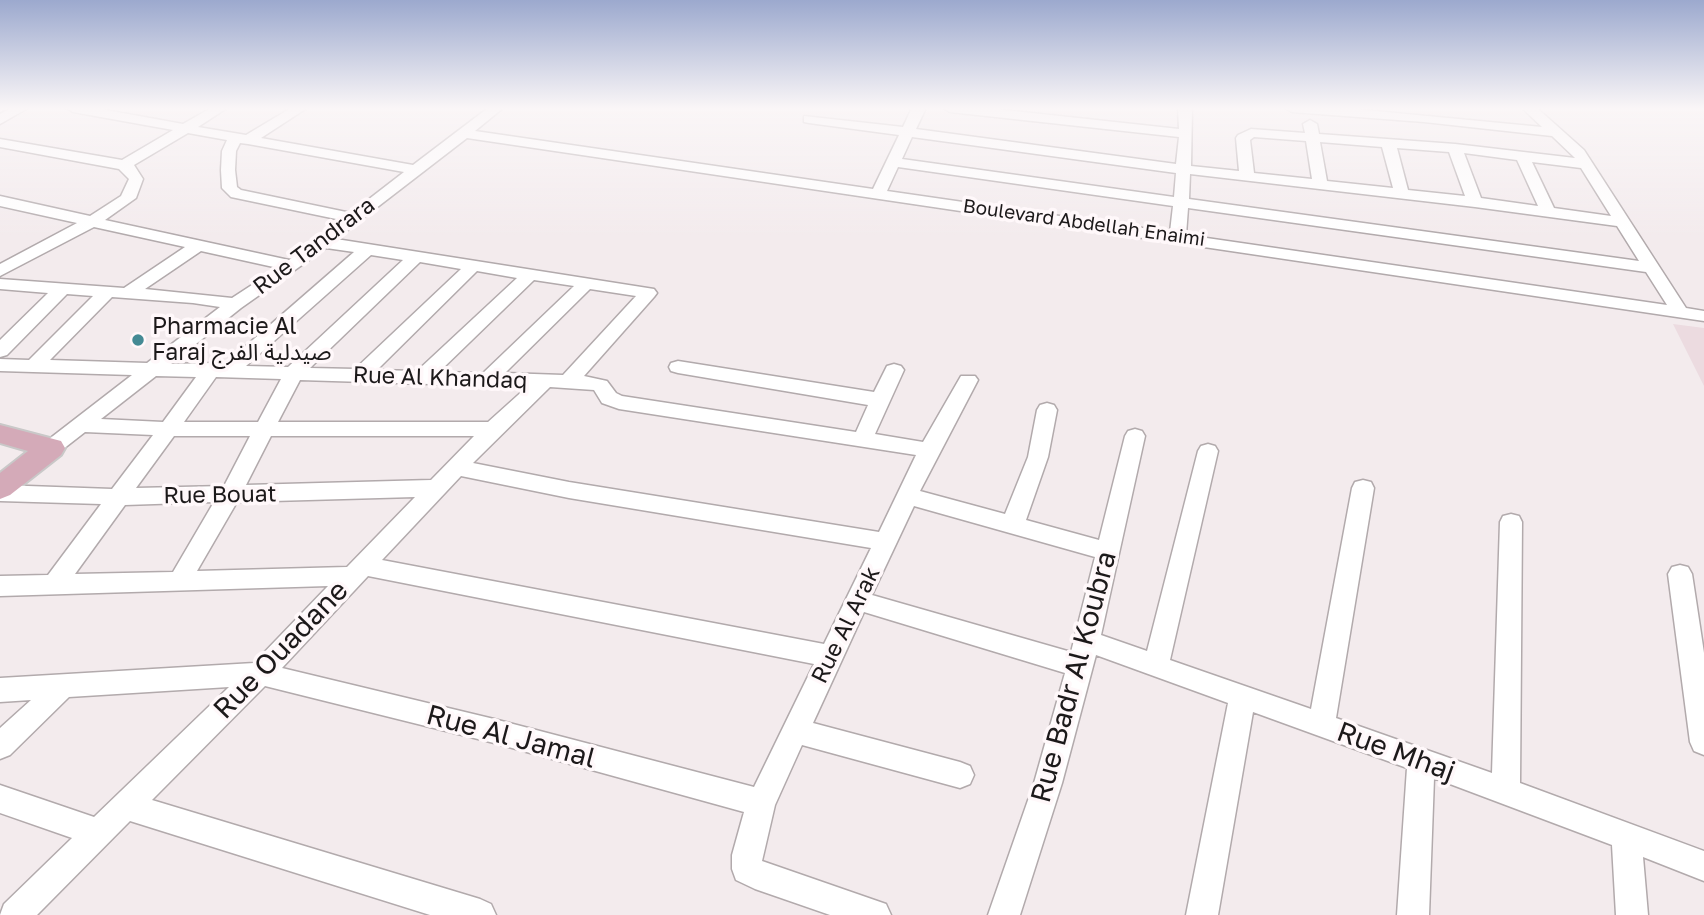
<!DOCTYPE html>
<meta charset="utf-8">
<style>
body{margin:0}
canvas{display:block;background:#f3ebed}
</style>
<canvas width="1704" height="915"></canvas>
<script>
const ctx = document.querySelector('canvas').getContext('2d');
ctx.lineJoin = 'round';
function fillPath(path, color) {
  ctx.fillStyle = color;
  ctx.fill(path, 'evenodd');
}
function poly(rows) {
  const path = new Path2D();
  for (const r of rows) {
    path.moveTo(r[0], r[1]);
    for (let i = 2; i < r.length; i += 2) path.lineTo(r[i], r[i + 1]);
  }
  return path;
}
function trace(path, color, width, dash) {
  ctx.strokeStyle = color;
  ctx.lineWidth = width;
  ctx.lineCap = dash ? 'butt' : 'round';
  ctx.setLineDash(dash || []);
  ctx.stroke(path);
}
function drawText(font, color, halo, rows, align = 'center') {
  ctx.font = font + ' "Golos Text","Noto Sans Arabic",sans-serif';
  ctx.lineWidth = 7;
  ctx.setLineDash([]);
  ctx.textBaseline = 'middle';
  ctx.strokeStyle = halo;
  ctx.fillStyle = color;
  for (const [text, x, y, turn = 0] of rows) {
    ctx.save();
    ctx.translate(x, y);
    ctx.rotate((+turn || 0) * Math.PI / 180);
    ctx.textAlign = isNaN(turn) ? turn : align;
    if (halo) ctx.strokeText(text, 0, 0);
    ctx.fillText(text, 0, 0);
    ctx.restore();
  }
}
fillPath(poly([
 [1673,324,1704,328,1704,386]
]), '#ecdbe0');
const minor = poly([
 [11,108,28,108,0,124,0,114,11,108],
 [66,108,95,108,183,124,211,108,227,108,198,127,246,135,291,108,307,108,261,138,413,165,488,108,503,108,475,131,873,189,899,135,809,123,804,122,804,116,903,127,912,108,926,108,916,129,1176,164,1179,137,950,112,943,108,986,108,1179,129,1178,108,1192,108,1191,166,1239,171,1236,138,1238,135,1251,129,1305,133,1303,124,1310,120,1317,124,1319,134,1455,144,1575,158,1552,136,1424,122,1292,112,1285,108,1344,108,1542,127,1522,108,1537,108,1584,150,1686,308,1704,311,1704,321,467,138,336,239,654,289,657,293,654,297,584,376,607,381,616,393,622,396,856,432,868,405,678,373,671,371,669,367,671,363,678,361,874,392,887,366,894,364,901,366,904,370,875,434,923,442,961,376,975,376,978,380,920,491,1005,514,1028,457,1037,410,1040,405,1047,403,1054,405,1057,410,1048,457,1026,520,1099,540,1125,436,1128,431,1135,429,1142,431,1145,436,1101,635,1147,651,1198,451,1201,446,1208,444,1215,446,1218,451,1170,660,1311,709,1352,488,1355,482,1363,480,1371,482,1374,488,1336,718,1492,773,1500,522,1503,516,1511,514,1519,516,1522,522,1520,783,1704,851,1704,881,1643,857,1648,915,1616,915,1612,845,1434,778,1429,915,1397,915,1407,768,1253,712,1218,915,1186,915,1228,703,1096,655,1062,783,1020,915,988,915,1034,783,1065,673,864,612,813,723,960,762,970,766,974,775,970,784,960,788,802,745,775,805,762,861,886,904,891,915,830,915,755,889,736,880,732,869,732,855,744,812,494,743,265,686,152,800,480,899,491,904,496,915,430,915,130,821,37,915,0,915,4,904,72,838,0,813,0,785,94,817,229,687,69,697,10,755,0,759,0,728,31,700,0,702,0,678,254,663,328,586,0,596,0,576,48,575,101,504,0,501,0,485,112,489,153,435,85,432,58,453,51,455,44,453,41,448,44,443,132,375,0,371,0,359,29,360,93,296,67,294,7,355,0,357,0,340,48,293,0,289,0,279,124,288,185,247,94,227,0,276,0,264,77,223,0,206,0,196,90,216,121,196,129,179,119,169,0,147,0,139,122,160,173,130,73,112,66,108],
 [188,133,227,140,222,151,221,170,222,188,231,197,341,220,289,260,105,220,136,198,143,179,134,165,188,133],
 [912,137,1176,173,1174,197,902,159,912,137],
 [1254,137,1306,141,1312,179,1254,173,1250,140,1254,137],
 [1320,142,1382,147,1393,188,1327,181,1320,142],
 [240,143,248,144,404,172,351,213,241,190,237,187,235,170,236,151,240,143],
 [1397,148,1449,152,1465,196,1408,190,1397,148],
 [1464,153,1517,160,1538,206,1481,198,1464,153],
 [1532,162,1581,168,1611,216,1554,208,1532,162],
 [898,167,1173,206,1170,232,887,191,898,167],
 [1190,174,1475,207,1617,226,1639,261,1189,199,1190,174],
 [1188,208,1646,272,1667,305,1186,235,1188,208],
 [326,248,354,252,224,365,212,363,171,364,241,308,326,248],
 [201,251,278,268,232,298,145,289,201,251],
 [371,255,403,260,288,367,246,366,371,255],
 [420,262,461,269,355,369,310,368,420,262],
 [477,271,517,278,417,371,377,370,477,271],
 [534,280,574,286,483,373,439,372,534,280],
 [590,289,636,296,563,375,505,373,590,289],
 [112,297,193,303,220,307,147,363,50,360,112,297],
 [156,376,196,377,163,422,101,419,156,376],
 [216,377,281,379,258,422,184,422,216,377],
 [300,380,527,387,488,422,278,422,300,380],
 [550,387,594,390,602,403,619,409,916,455,879,532,569,482,473,463,550,387],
 [174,436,250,436,224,486,136,488,174,436],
 [271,436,474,436,431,480,246,485,271,436],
 [461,476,569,498,871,548,824,644,382,560,461,476],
 [415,497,347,567,197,571,237,502,415,497],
 [214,502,173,572,75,574,125,505,214,502],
 [914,506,1095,557,1071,652,872,595,914,506],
 [368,576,814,664,754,787,494,719,282,668,368,576],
 [1680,565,1688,567,1692,574,1704,653,1704,755,1694,751,1690,742,1668,574,1672,567,1680,565]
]);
const major = poly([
 [0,425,61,441,65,448,61,455,10,495,0,499,0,473,28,451,0,443,0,425]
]);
trace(minor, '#b2aaac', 3);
trace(major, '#c9c8c8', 4);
fillPath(minor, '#fff');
fillPath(major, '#d4aab8');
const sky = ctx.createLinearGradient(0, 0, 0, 236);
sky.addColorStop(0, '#9ca9ce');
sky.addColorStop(0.46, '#faf6f7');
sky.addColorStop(1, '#faf6f700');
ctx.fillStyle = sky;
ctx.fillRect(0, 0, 1704, 236);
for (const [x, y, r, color] of [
 [138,340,7,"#448a94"]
]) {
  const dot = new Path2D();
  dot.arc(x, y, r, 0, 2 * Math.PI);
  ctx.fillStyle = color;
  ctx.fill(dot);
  trace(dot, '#fff8fa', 2.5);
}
drawText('19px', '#1c191a', '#fff8fa', [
 ["Boulevard Abdellah Enaimi",1084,223,8]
]);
drawText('23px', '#1c191a', '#fff8fa', [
 ["Rue Tandrara",314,246,-37],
 ["Rue Al Khandaq",440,378,2],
 ["Rue Bouat",220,495,-1],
 ["Rue Al Arak",846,625,-64]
]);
drawText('23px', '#1c191a', '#fff8fa', [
 ["Pharmacie Al",152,327],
 ["Faraj صيدلية الفرج",152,353]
], 'left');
drawText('28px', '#1c191a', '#fff8fa', [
 ["Rue Ouadane",281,650,-46],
 ["Rue Badr Al Koubra",1074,677,-75],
 ["Rue Al Jamal",511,737,15],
 ["Rue Mhaj",1396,752,20]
]);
</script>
